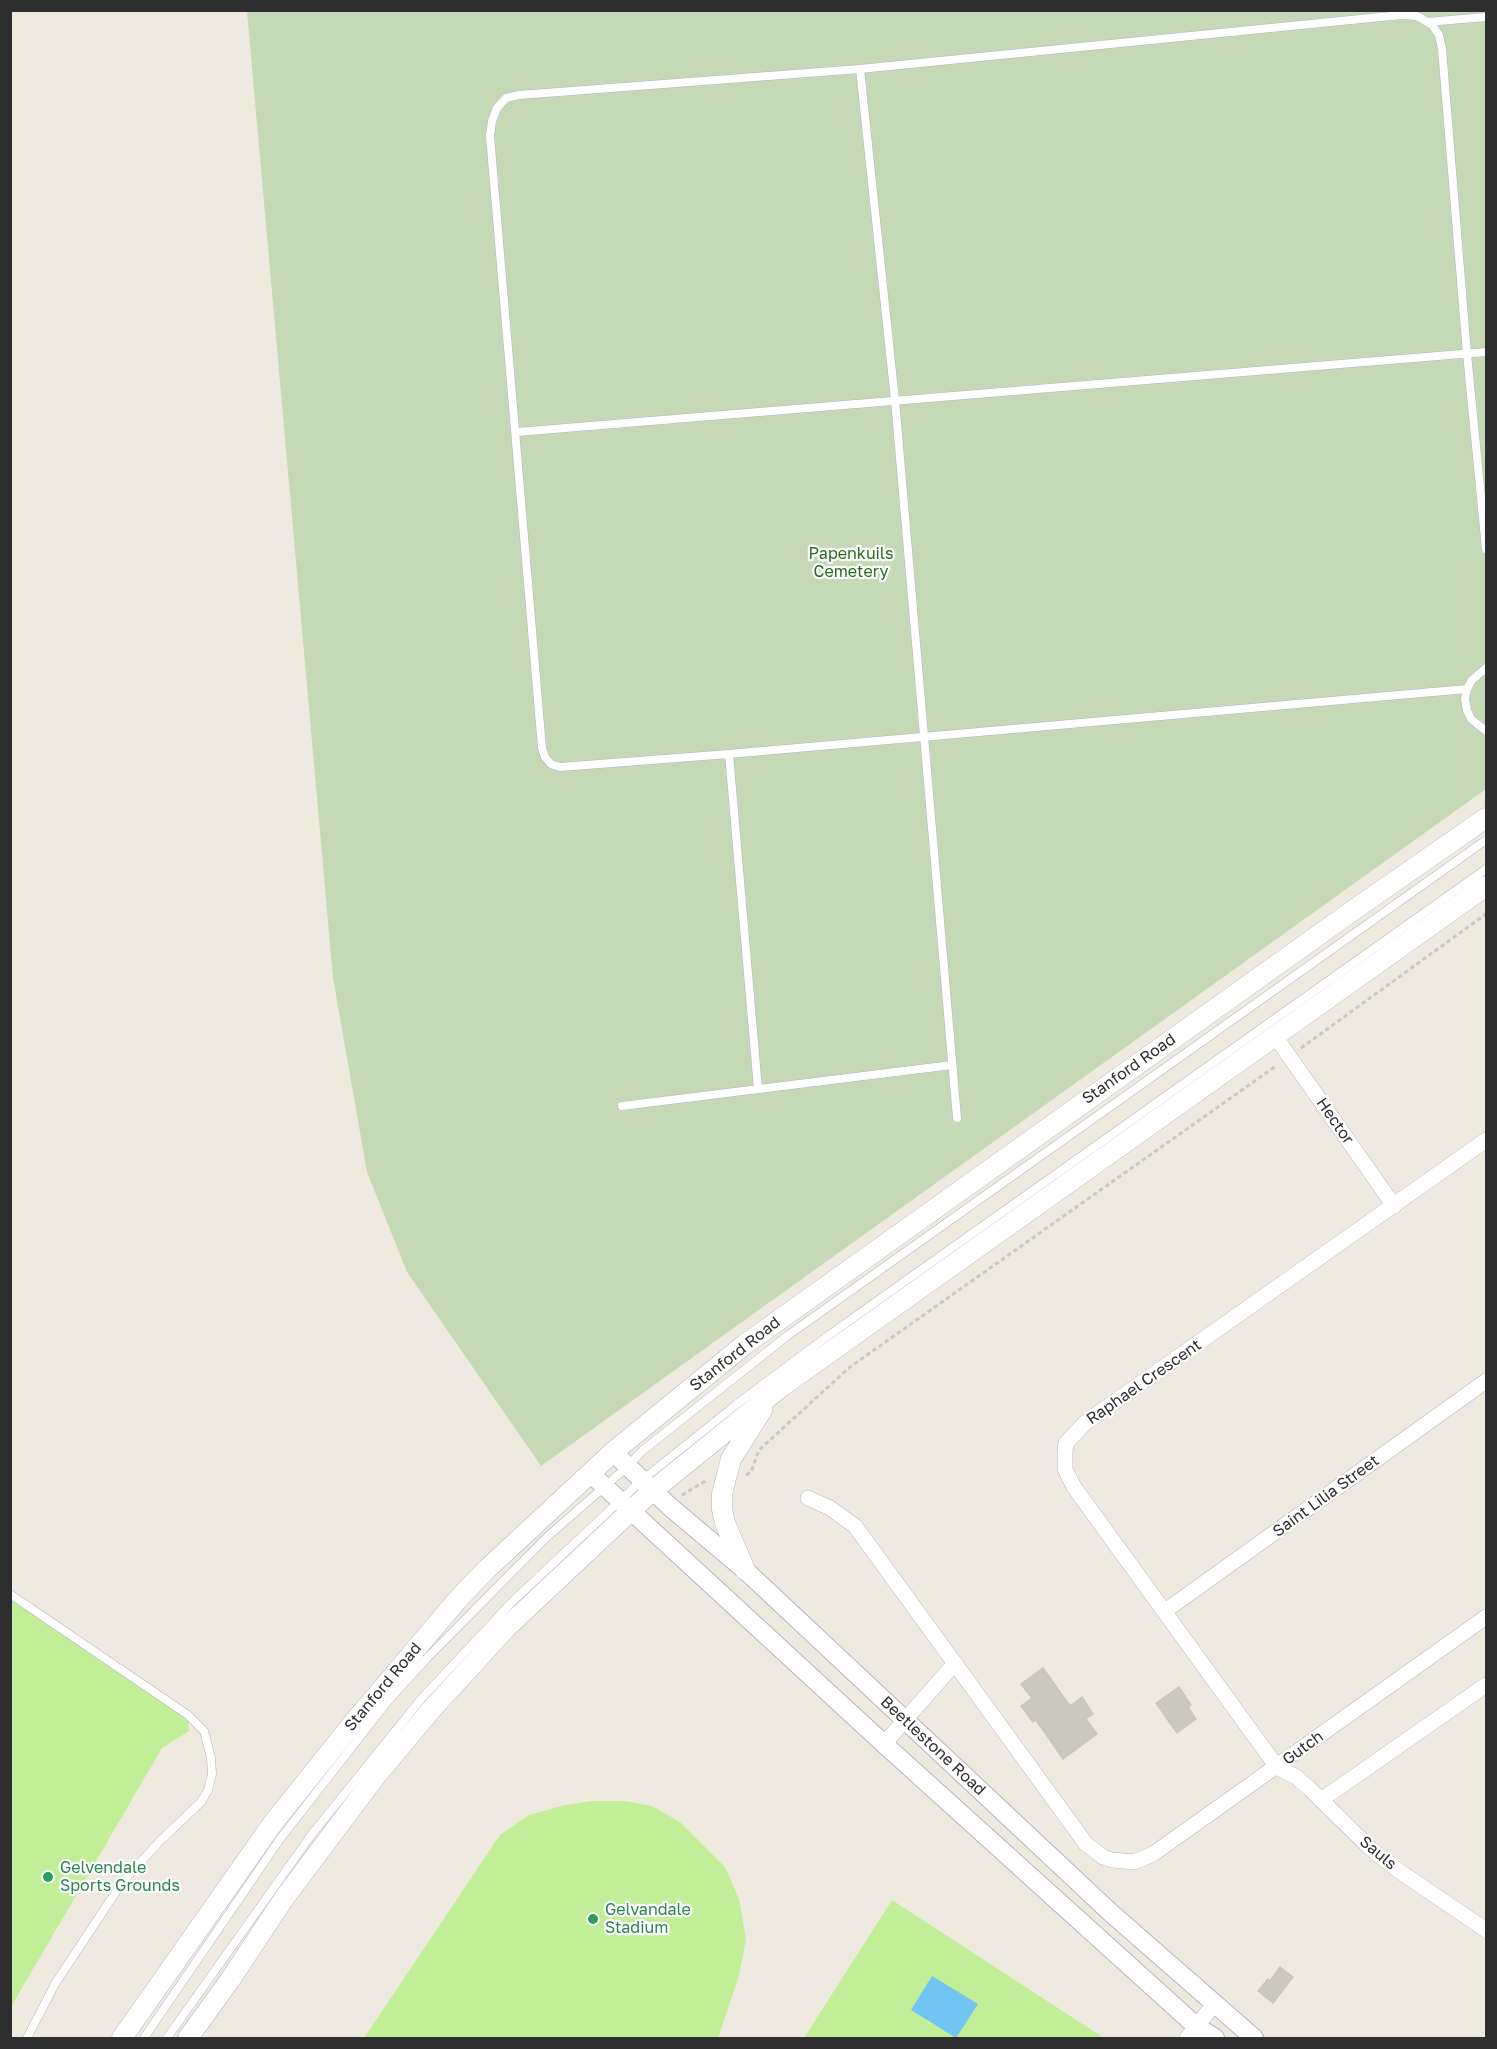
<!DOCTYPE html>
<style>
body{margin:0}
#map{position:relative;width:1497px;height:2049px;overflow:hidden;background:#efeae0;font-family:"Golos Text",sans-serif}
canvas{display:block}
.frame{position:absolute;inset:0;border:12px solid #2e2e2e;pointer-events:none}
</style>
<div id="map">
<canvas width="1497" height="2049"></canvas>
<div class="frame"></div>
</div>
<script>
const ctx = document.querySelector('canvas').getContext('2d');
ctx.lineJoin = 'round';
function fillPath(path, color) {
  ctx.fillStyle = color;
  ctx.fill(path, 'evenodd');
}
function poly(rows) {
  const path = new Path2D();
  for (const r of rows) {
    path.moveTo(r[0], r[1]);
    for (let i = 2; i < r.length; i += 2) path.lineTo(r[i], r[i + 1]);
  }
  return path;
}
function trace(path, color, width, dash) {
  ctx.strokeStyle = color;
  ctx.lineWidth = width;
  ctx.lineCap = dash ? 'butt' : 'round';
  ctx.setLineDash(dash || []);
  ctx.stroke(path);
}
function drawText(font, color, halo, rows, align = 'center') {
  ctx.font = font + ' "Golos Text",sans-serif';
  ctx.lineWidth = 4.5;
  ctx.setLineDash([]);
  ctx.textBaseline = 'middle';
  ctx.strokeStyle = halo;
  ctx.fillStyle = color;
  for (const [text, x, y, turn = 0] of rows) {
    ctx.save();
    ctx.translate(x, y);
    ctx.rotate((+turn || 0) * Math.PI / 180);
    ctx.textAlign = isNaN(turn) ? turn : align;
    if (halo) ctx.strokeText(text, 0, 0);
    ctx.fillText(text, 0, 0);
    ctx.restore();
  }
}
fillPath(poly([
 [247,11,1486,11,1486,789,541,1466,407,1272,367,1172,333,978]
]), '#c5d9b7');
fillPath(poly([
 [11,1594,188,1715,189,1731,162,1748,11,2007],
 [591,1801,625,1801,652,1806,680,1822,725,1867,739,1899,746,1939,739,1976,718,2038,364,2038,500,1835,529,1815,561,1806],
 [892,1900,1104,2038,804,2038]
]), '#c2ee97');
fillPath(poly([
 [932,1976,978,2004,956,2038,911,2010]
]), '#71c5f3');
const building = poly([
 [1043,1668,1070,1706,1082,1697,1093,1714,1086,1719,1097,1734,1063,1759,1036,1720,1033,1722,1021,1706,1032,1698,1021,1684,1043,1668],
 [1179,1687,1191,1705,1188,1707,1196,1719,1177,1733,1156,1703,1179,1687],
 [1280,1967,1293,1977,1273,2003,1258,1991,1268,1979,1270,1981,1280,1967]
]);
fillPath(building, '#cbc8be');
trace(building, '#cbc6b9', 1.5);
const service = poly([
 [1427,22,1486,17],
 [860,69,895,400,957,1118],
 [517,432,1486,352],
 [1486,668,1472,680,1467,689,1465,699,1467,710,1471,719,1486,731],
 [1467,689,729,754,560,767,551,764,545,757,542,748,490,136,492,121,497,108,506,98,519,95,860,69,1401,15,1417,16,1432,25,1439,35,1442,49,1467,354,1486,549],
 [729,754,758,1089],
 [622,1106,952,1065],
 [10,1594,188,1715,204,1731,211,1758,212,1774,208,1790,201,1802,160,1841,123,1881,55,1984,27,2038],
 [144,2038,280,1839,387,1702,426,1659,547,1537,627,1467,642,1451,787,1336,1486,840],
 [167,2038,312,1834,422,1698,513,1601,641,1481,737,1404,832,1333,1486,869]
]);
const minor = poly([
 [1275,1036,1394,1206],
 [1486,1140,1086,1422,1066,1443,1065,1452,1065,1469,1074,1487,1277,1767,1296,1777,1310,1789,1370,1848,1399,1871,1486,1930],
 [808,1498,830,1508,855,1526,1086,1844,1103,1857,1112,1860,1134,1862,1153,1854,1486,1617],
 [1165,1611,1486,1381],
 [884,1744,955,1663],
 [1321,1800,1486,1685],
 [1187,2038,1215,2003]
]);
const tertiary = poly([
 [613,1452,669,1506,745,1570,1111,1913,1254,2038],
 [590,1473,884,1744,1196,2026,1215,2038]
]);
const secondary = poly([
 [745,1570,725,1523,722,1509,722,1494,731,1459,762,1410],
 [122,2038,273,1823,354,1722,459,1598,487,1569,613,1452,744,1345,1355,909,1486,818],
 [188,2038,230,1980,285,1897,375,1777,431,1710,507,1627,652,1491,781,1387,1486,886]
]);
trace(service, '#b4b5c1', 9);
trace(minor, '#b4b5c1', 16);
trace(tertiary, '#b4b5c1', 20);
trace(secondary, '#b4b5c1', 21);
trace(poly([
 [1301,1048,1486,914],
 [746,1475,751,1472,759,1450,850,1367,1276,1066],
 [682,1495,707,1480]
]), '#c9c9c9', 3, [4.5, 3]);
trace(service, '#fff', 8);
trace(minor, '#fff', 15);
trace(tertiary, '#fff', 18);
trace(secondary, '#fff', 20);
for (const [x, y, r, color] of [
 [48,1877,6,"#2e9e5b"],
 [593,1919,6,"#2e9e5b"]
]) {
  const dot = new Path2D();
  dot.arc(x, y, r, 0, 2 * Math.PI);
  ctx.fillStyle = color;
  ctx.fill(dot);
  trace(dot, '#fff', 2);
}
drawText('16px', '#236f19', '#fff', [
 ["Papenkuils",851,554],
 ["Cemetery",851,572]
]);
drawText('16px', '#2e2e2e', '#fff', [
 ["Stanford Road",1129,1069,-35],
 ["Hector",1335,1121,55],
 ["Stanford Road",735,1354,-38],
 ["Raphael Crescent",1144,1382,-35],
 ["Saint Lilia Street",1326,1496,-36],
 ["Stanford Road",383,1687,-50],
 ["Beetlestone Road",933,1746,43],
 ["Gutch",1303,1748,-36],
 ["Sauls",1378,1853,40]
]);
drawText('16px', '#27864d', '#fff', [
 ["Gelvendale",60,1868],
 ["Sports Grounds",60,1886],
 ["Gelvandale",605,1910],
 ["Stadium",605,1928]
], 'left');
</script>
